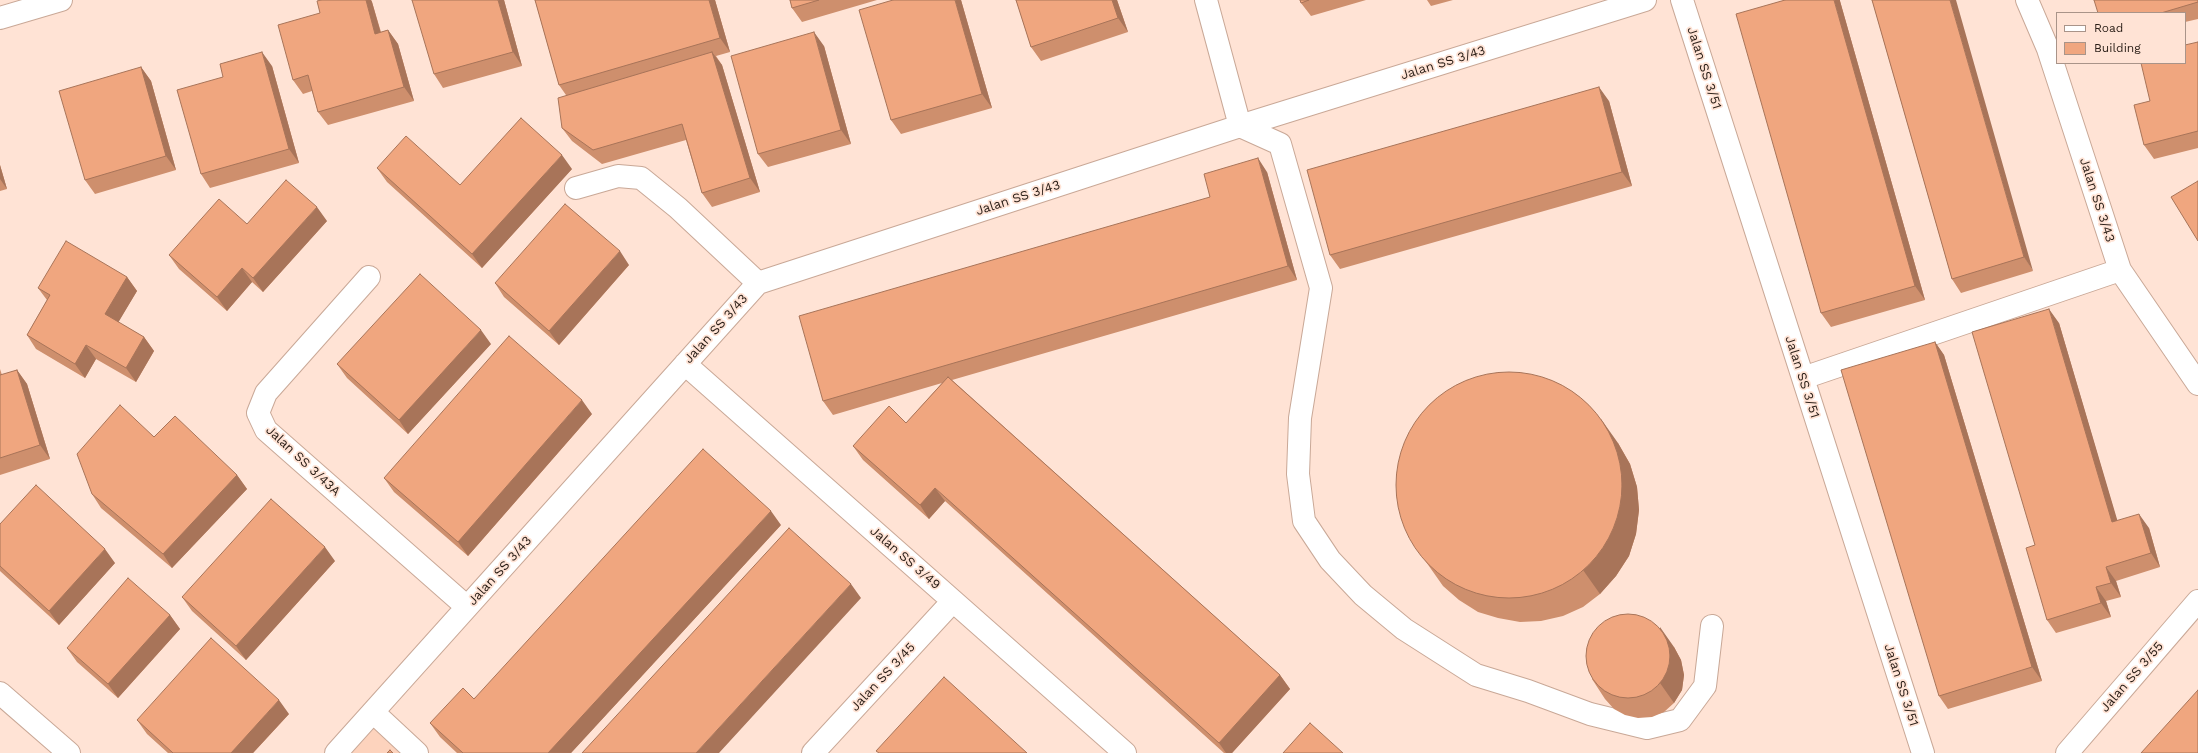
<!DOCTYPE html>
<style>
body{margin:0}
#map{position:relative;width:2198px;height:753px;overflow:hidden;background:#ffe3d5;font-family:"Work Sans",sans-serif}
canvas{display:block}
.legend{position:absolute;left:2056px;top:12px;width:130px;height:52px;box-sizing:border-box;background:#ffe3d5;border:1px solid #a99489;margin:0;padding:5px 7px;list-style:none;font-size:12px;color:#291d16}
.legend li{display:flex;align-items:center;gap:8px;height:20px}
.legend b{width:20px;border:1px solid #a99489}
</style>
<div id="map">
<canvas width="2198" height="753"></canvas>
<ul class="legend">
<li><b style="height:5px;background:#fff"></b>Road</li>
<li><b style="height:11px;background:#f0a67f"></b>Building</li>
</ul>
</div>
<script>
const ctx = document.querySelector('canvas').getContext('2d');
ctx.lineJoin = 'round';
function fillPath(path, color) {
  ctx.fillStyle = color;
  ctx.fill(path, 'evenodd');
}
function poly(rows) {
  const path = new Path2D();
  for (const r of rows) {
    if (r.length === 3) {
      path.moveTo(r[0] + r[2], r[1]);
      path.arc(r[0], r[1], r[2], 0, 2 * Math.PI);
      continue;
    }
    path.moveTo(r[0], r[1]);
    for (let i = 2; i < r.length; i += 2) path.lineTo(r[i], r[i + 1]);
  }
  return path;
}
function trace(path, color, width, dash) {
  ctx.strokeStyle = color;
  ctx.lineWidth = width;
  ctx.lineCap = dash ? 'butt' : 'round';
  ctx.setLineDash(dash || []);
  ctx.stroke(path);
}
function drawText(font, color, halo, rows, align = 'center') {
  ctx.font = font + ' "Work Sans",sans-serif';
  ctx.lineWidth = 3.5;
  ctx.setLineDash([]);
  ctx.textBaseline = 'middle';
  ctx.strokeStyle = halo;
  ctx.fillStyle = color;
  for (const [text, x, y, turn = 0] of rows) {
    ctx.save();
    ctx.translate(x, y);
    ctx.rotate((+turn || 0) * Math.PI / 180);
    ctx.textAlign = isNaN(turn) ? turn : align;
    if (halo) ctx.strokeText(text, 0, 0);
    ctx.fillText(text, 0, 0);
    ctx.restore();
  }
}
fillPath(poly([
 [376,726,405,753,351,753]
]), '#fdd3bd');
const minor = poly([
 [1206,0,1240,126,1280,144,1321,288,1300,418,1298,474,1304,521,1330,560,1363,595,1404,629,1476,675,1528,691,1590,714,1647,728,1680,720,1705,686,1712,626],
 [1682,0,1923,753],
 [2027,0,2048,49,2120,270,2198,384],
 [0,18,61,0],
 [576,188,618,176,641,178,678,208,758,283],
 [369,277,266,393,258,413,266,430,467,607],
 [685,364,1125,753],
 [1803,378,2120,270],
 [0,693,69,753],
 [373,712,417,753],
 [336,753,758,283,1240,126,1645,0],
 [813,753,953,601],
 [2067,753,2198,601]
]);
trace(minor, '#c9a897', 24);
trace(minor, '#fff', 22);
fillPath(poly([
 [321,0,371,0,372,2,381,32,388,30,398,44,414,101,328,125,318,112,312,91,303,94,293,80,320,13],
 [504,0,522,66,443,88,434,74],
 [535,0,715,0,730,52,716,56,722,65,760,192,712,207,702,193,686,140,602,164,572,141,562,128,566,95,559,85],
 [790,0,877,0,802,22,792,8],
 [961,0,992,108,901,134,891,120],
 [1016,0,1117,0,1128,32,1041,61,1031,47],
 [1300,0,1366,0,1311,16,1301,3],
 [1427,0,1453,0,1431,6],
 [1872,0,2033,271,1961,293,1952,279],
 [2198,0,2198,19,2185,22,2185,13,2098,13],
 [1840,1,1925,300,1831,327,1821,313],
 [2198,42,2198,148,2154,159,2144,145,2150,101],
 [824,46,851,144,768,167,758,154],
 [272,66,299,163,210,188,201,174],
 [141,67,151,81,176,170,95,194,85,180],
 [1609,101,1632,186,1340,269,1330,255],
 [0,165,7,189,0,191],
 [377,168,460,185,572,169,482,268,387,182],
 [1267,172,1297,280,952,380,1280,675,1290,689,1232,753,1224,753,945,501,929,519,863,460,853,446,906,423,942,383,833,415,823,401,1210,197],
 [327,221,263,292,252,282,227,311,179,269,169,255,247,224],
 [629,265,559,345,504,297,495,283],
 [127,277,137,291,118,322,144,337,154,351,136,382,96,359,85,378,36,349,27,335,47,300,38,288],
 [2059,323,2117,521,2149,528,2160,567,2116,581,2121,597,2106,601,2111,617,2056,633,2047,620,2035,545],
 [1935,342,1944,355,2042,681,1948,709,1939,696],
 [491,344,408,434,347,378,337,364],
 [0,369,2,375,17,370,27,384,50,459,0,475],
 [592,414,468,556,394,492,384,478],
 [1618,443,1630,464,1637,487,1639,510,1636,534,1629,556,1616,576,1600,594,1583,607,1563,616,1541,621,1520,622,1498,618,1478,612,1459,600,1443,586,1412,542],
 [237,475,247,489,172,568,101,508,92,494],
 [0,524,115,563,59,625,0,571],
 [781,525,571,753,457,753,440,737,430,723],
 [335,561,246,660,192,611,182,597],
 [170,615,180,629,118,698,77,662,67,648],
 [1674,647,1681,660,1684,675,1682,690,1674,703,1664,712,1652,717,1638,718,1625,715,1614,709,1605,699,1592,679],
 [289,714,253,753,168,753,147,734,137,720]
]), '#ce8f6d');
fillPath(poly([
 [366,0,371,0,372,2,385,48,375,34],
 [498,0,504,0,522,66,513,52],
 [709,0,715,0,730,52,720,38],
 [955,0,961,0,992,108,982,94],
 [1112,0,1117,0,1128,32,1118,18],
 [1834,0,1840,0,1840,1,1925,300,1915,286],
 [1950,0,1956,0,2033,271,2024,257],
 [388,30,398,44,414,101,404,87],
 [814,32,824,46,851,144,841,130],
 [262,52,272,66,299,163,289,149],
 [712,52,722,65,760,192,750,178],
 [141,67,151,81,176,170,166,156],
 [1599,87,1609,101,1632,186,1622,172],
 [562,155,572,169,482,268,472,254],
 [1258,158,1267,172,1297,280,1288,266],
 [0,165,7,189,0,179],
 [317,207,327,221,263,292,253,278],
 [620,251,629,265,559,345,549,331],
 [242,268,252,282,227,311,217,297],
 [127,277,137,291,115,328,105,314],
 [2049,309,2059,323,2122,536,2112,522],
 [481,330,491,344,408,434,399,420],
 [144,337,154,351,136,382,126,368],
 [1935,342,1944,355,2042,681,2032,667],
 [86,345,96,359,85,378,75,364],
 [17,370,27,384,50,459,40,445],
 [582,400,592,414,468,556,458,542],
 [1601,419,1618,443,1630,464,1637,487,1639,510,1636,534,1629,556,1616,576,1600,594,1583,570],
 [237,475,247,489,172,568,163,554],
 [935,488,945,501,929,519,920,505],
 [771,511,781,525,571,753,548,753],
 [2139,514,2149,528,2160,567,2151,553],
 [325,547,335,561,246,660,236,646],
 [105,549,115,563,59,625,49,611],
 [2106,567,2116,581,2121,597,2111,583],
 [851,584,861,598,719,753,696,753],
 [2096,587,2106,601,2111,617,2101,603],
 [170,615,180,629,118,698,108,684],
 [1660,627,1674,647,1681,660,1684,675,1682,690,1674,703,1660,683],
 [1280,675,1290,689,1232,753,1226,753,1219,743],
 [279,700,289,714,253,753,231,753]
]), '#a87459');
const building = poly([
 [321,0,366,0,375,34,388,30,404,87,318,112,308,75,293,80,278,25,320,13,317,1,321,0],
 [412,0,498,0,513,52,434,74,412,0],
 [535,0,709,0,720,38,559,85,535,0],
 [790,0,819,0,792,8,790,0],
 [893,0,955,0,982,94,891,120,859,10,893,0],
 [1016,0,1112,0,1118,18,1031,47,1016,0],
 [1300,0,1309,0,1301,3,1300,0],
 [1785,0,1834,0,1915,286,1821,313,1736,14,1785,0],
 [1872,0,1950,0,2024,257,1952,279,1872,0],
 [2094,0,2198,0,2198,2,2161,13,2098,13,2094,0],
 [814,32,841,130,758,154,731,56,814,32],
 [2198,42,2198,131,2144,145,2134,105,2150,101,2141,63,2185,63,2185,45,2198,42],
 [262,52,289,149,201,174,177,90,223,77,220,64,262,52],
 [712,52,750,178,702,193,682,124,593,150,562,128,558,98,712,52],
 [141,67,166,156,85,180,59,91,141,67],
 [1599,87,1622,172,1330,255,1307,170,1599,87],
 [521,118,562,155,472,254,377,168,406,136,460,185,521,118],
 [1258,158,1288,266,823,401,799,316,1210,197,1204,174,1258,158],
 [286,180,317,207,253,278,242,268,217,297,169,255,219,199,247,224,286,180],
 [2198,181,2198,241,2171,197,2198,181],
 [565,204,620,251,549,331,495,283,565,204],
 [66,241,127,277,105,314,144,337,126,368,86,345,75,364,27,335,50,295,38,288,66,241],
 [420,274,481,330,399,420,337,364,420,274],
 [2049,309,2112,522,2139,514,2151,553,2106,567,2111,583,2096,587,2101,603,2047,620,2026,548,2035,545,1972,332,2049,309],
 [509,336,582,400,458,542,384,478,509,336],
 [1935,342,2032,667,1939,696,1841,370,1935,342],
 [17,370,40,445,0,458,0,375,17,370],
 [1509,485,113],
 [948,377,1280,675,1219,743,935,488,920,505,853,446,889,406,906,423,948,377],
 [120,405,154,437,175,416,237,475,163,554,92,494,77,454,120,405],
 [703,449,771,511,548,753,463,753,430,723,463,688,474,699,703,449],
 [36,485,105,549,49,611,0,566,0,524,36,485],
 [271,499,325,547,236,646,182,597,271,499],
 [789,528,851,584,696,753,582,753,789,528],
 [128,578,170,615,108,684,67,648,128,578],
 [1628,656,42],
 [211,638,279,700,231,753,173,753,137,720,211,638],
 [944,677,1027,753,879,753,876,751,944,677],
 [2198,690,2198,753,2141,753,2198,690],
 [1310,723,1343,753,1283,753,1310,723],
 [390,750,393,753,387,753,390,750]
]);
fillPath(building, '#f0a67f');
trace(building, '#a87459', 1);
drawText('13px', '#291d16', '#ffe3d5', [
 ["Jalan SS 3/43",1443,63,-17],
 ["Jalan SS 3/51",1704,68,72],
 ["Jalan SS 3/43",1018,198,-18],
 ["Jalan SS 3/43",2097,200,72],
 ["Jalan SS 3/43",716,329,-48],
 ["Jalan SS 3/51",1802,377,72],
 ["Jalan SS 3/43A",303,461,43],
 ["Jalan SS 3/49",905,558,41],
 ["Jalan SS 3/43",500,571,-48],
 ["Jalan SS 3/45",883,677,-47],
 ["Jalan SS 3/55",2132,677,-49],
 ["Jalan SS 3/51",1901,685,72]
]);
</script>
